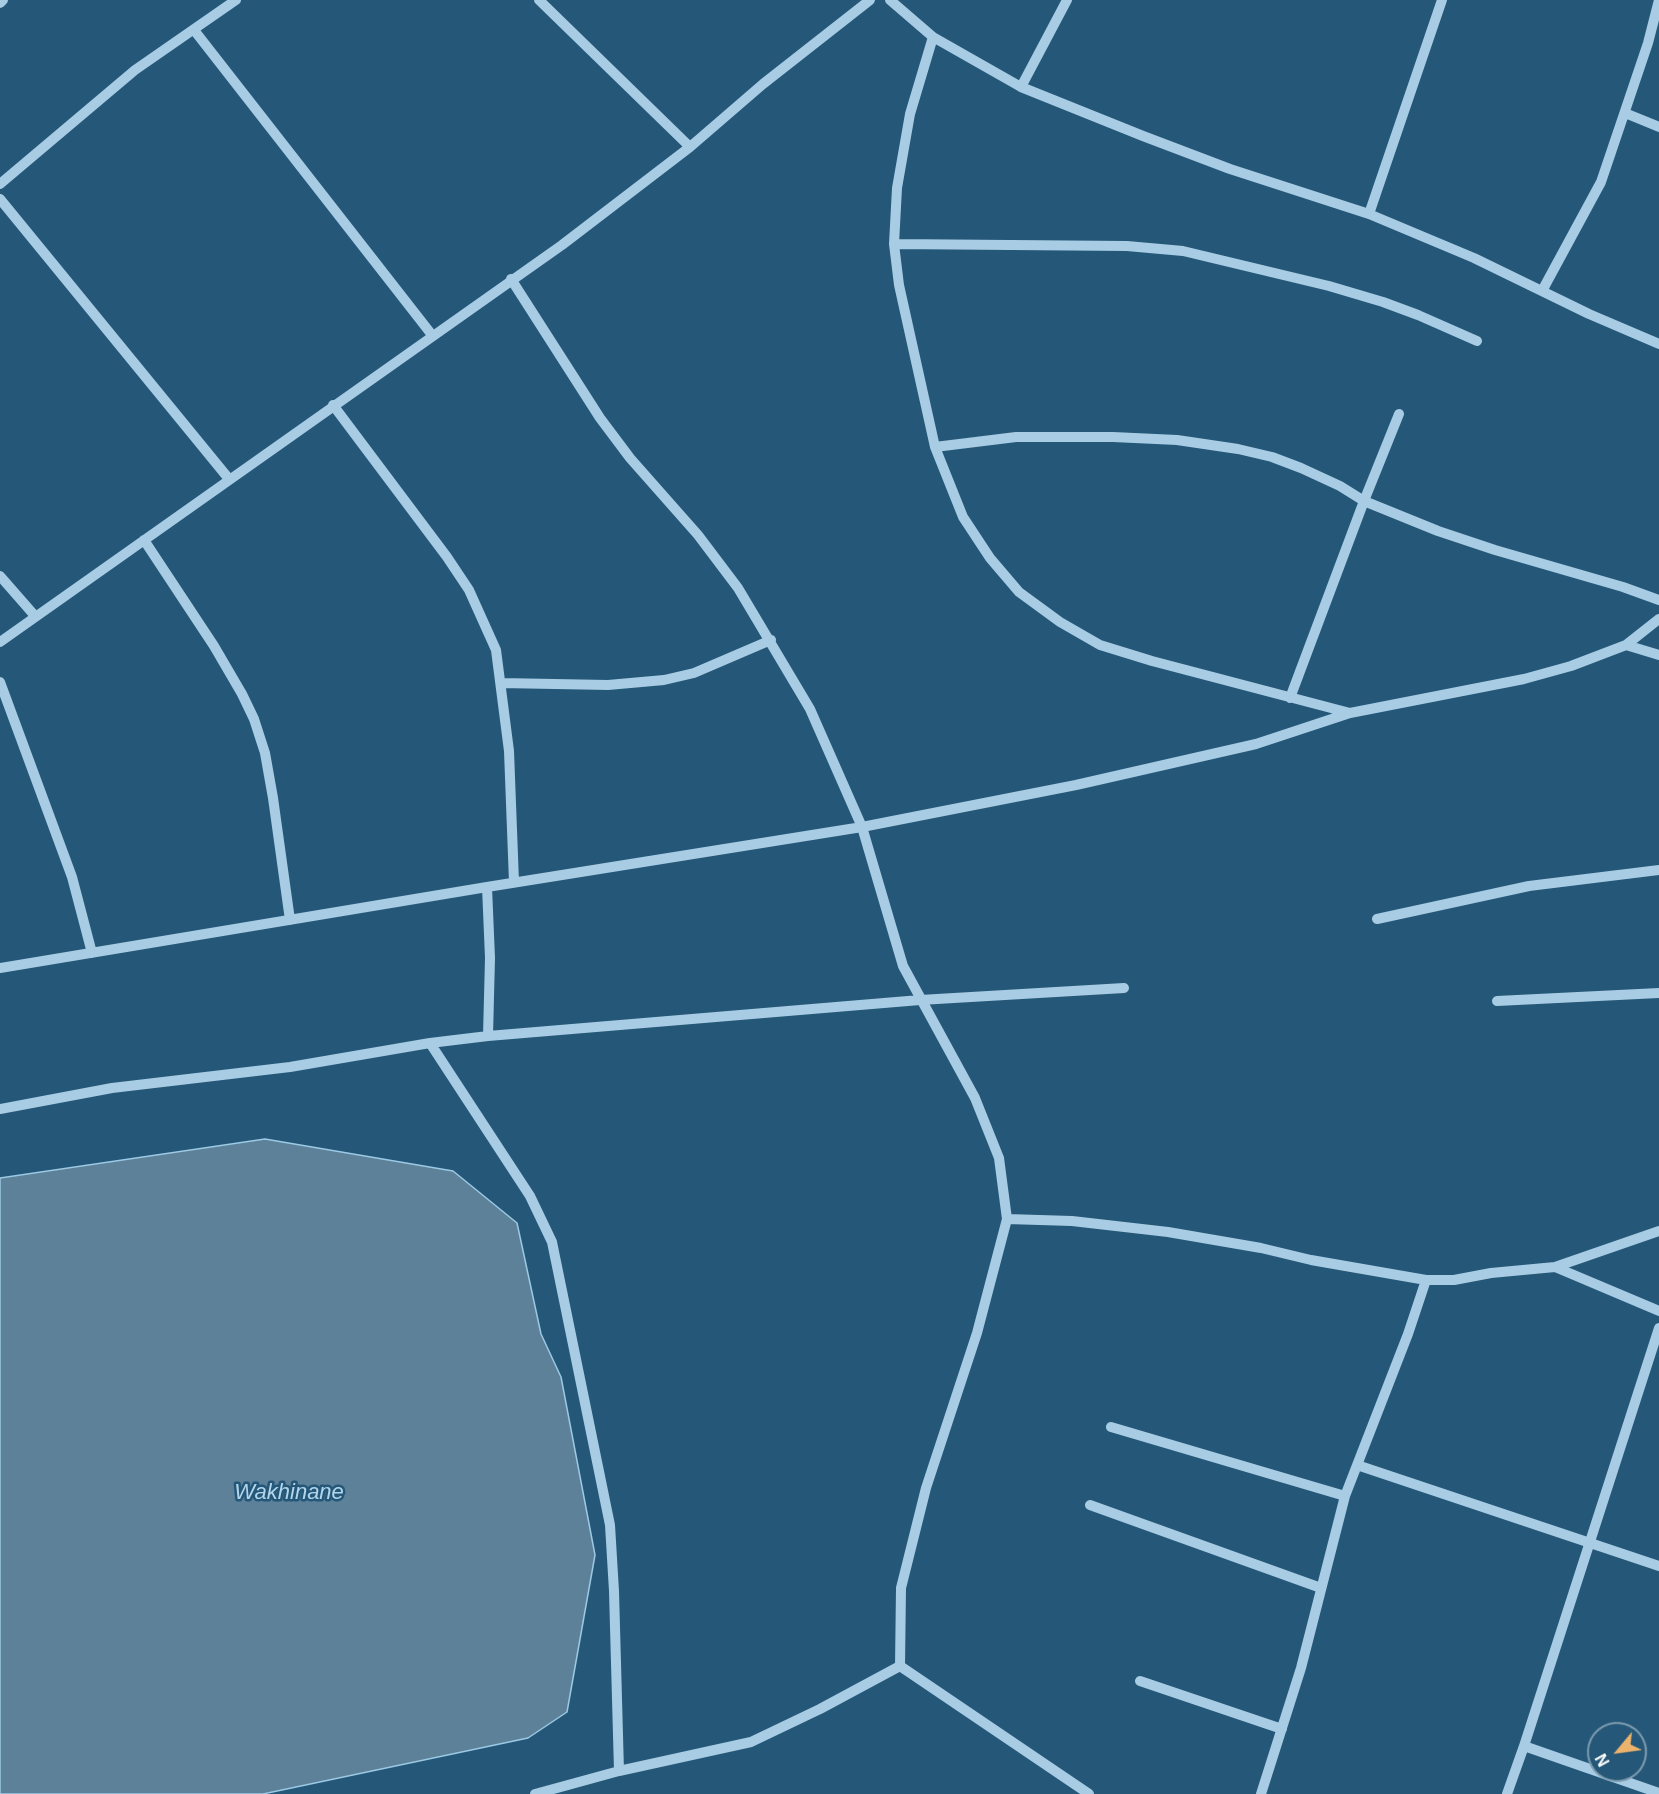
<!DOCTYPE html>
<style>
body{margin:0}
#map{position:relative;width:1659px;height:1794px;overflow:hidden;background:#255778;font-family:Arial,sans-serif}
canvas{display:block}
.north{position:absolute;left:1587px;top:1722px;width:60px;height:60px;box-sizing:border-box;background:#255778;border:2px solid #7c9aae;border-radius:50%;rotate:241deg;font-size:16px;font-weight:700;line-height:24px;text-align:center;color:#fff}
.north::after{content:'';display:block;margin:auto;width:21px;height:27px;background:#ecb36c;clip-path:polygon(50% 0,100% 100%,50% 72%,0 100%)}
</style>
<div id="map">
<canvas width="1659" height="1794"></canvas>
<div class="north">N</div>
</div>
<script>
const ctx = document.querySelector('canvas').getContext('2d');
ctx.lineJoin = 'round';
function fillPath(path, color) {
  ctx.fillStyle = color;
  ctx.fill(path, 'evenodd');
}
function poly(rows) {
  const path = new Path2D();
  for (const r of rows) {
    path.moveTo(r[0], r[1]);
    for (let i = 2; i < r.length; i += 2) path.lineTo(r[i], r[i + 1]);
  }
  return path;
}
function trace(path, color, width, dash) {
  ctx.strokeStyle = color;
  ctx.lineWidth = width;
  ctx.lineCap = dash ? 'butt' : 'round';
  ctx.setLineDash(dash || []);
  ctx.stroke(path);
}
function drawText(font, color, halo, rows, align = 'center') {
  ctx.font = font + ' Arial,sans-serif';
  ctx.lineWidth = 5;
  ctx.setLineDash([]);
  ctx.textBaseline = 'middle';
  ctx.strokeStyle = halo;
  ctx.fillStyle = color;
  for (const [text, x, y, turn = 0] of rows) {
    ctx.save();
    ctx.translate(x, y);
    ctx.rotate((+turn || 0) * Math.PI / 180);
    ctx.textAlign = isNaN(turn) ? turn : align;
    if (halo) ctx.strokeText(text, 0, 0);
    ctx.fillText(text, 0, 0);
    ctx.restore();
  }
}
const water = poly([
 [265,1139,453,1171,517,1223,541,1334,561,1377,595,1555,567,1712,528,1738,263,1794,0,1794,0,1178,265,1139]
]);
fillPath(water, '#5d8199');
trace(water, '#9cc9e4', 1.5);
trace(poly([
 [539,0,690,147],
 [890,0,933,37,1021,87,1143,136,1230,169,1369,214,1474,258,1589,314,1659,344],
 [0,3,3,0],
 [194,30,432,335],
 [933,37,910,114,897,188,894,244,899,285,935,447,963,517,990,558,1019,592,1060,622,1100,645,1152,661,1350,713],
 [1021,87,1067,0],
 [1625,113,1659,127],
 [0,184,135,70,236,0],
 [0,199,229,479],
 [1369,214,1442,0],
 [894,244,1127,246,1183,251,1329,286,1383,302,1418,315,1477,341],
 [511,279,600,418,630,458,698,535,738,588,810,709,862,827,903,966,975,1098,999,1158,1007,1219,977,1333,926,1488,901,1588,900,1666],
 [1542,291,1601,182,1648,43,1659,0],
 [333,405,447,557,469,590,496,650,509,751,514,882],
 [935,447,1016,437,1113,437,1177,440,1238,449,1272,457,1301,468,1340,486,1364,501,1438,531,1495,550,1623,587,1659,600],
 [144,540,214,646,242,694,254,719,265,753,273,798,290,920],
 [0,576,35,616],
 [0,642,562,245,690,147,763,84,870,0],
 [1626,645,1659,655],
 [0,682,72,877,92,953],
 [501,683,608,685,664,680,694,673,771,640],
 [1290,698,1364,501,1399,414],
 [1377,919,1529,886,1659,870],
 [0,968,487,887,862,827,1076,785,1256,744,1350,713,1524,679,1571,666,1626,645,1659,619],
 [1497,1001,1659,993],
 [488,1036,920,1000,1124,988],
 [430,1043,488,1036,490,958,487,887],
 [0,1109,112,1088,290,1067,430,1043,530,1196,552,1242,610,1525,614,1591,619,1771],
 [1007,1219,1072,1221,1168,1232,1261,1248,1311,1260,1426,1280],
 [1555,1267,1659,1311],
 [1111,1427,1345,1496],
 [1357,1465,1659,1566],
 [1090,1505,1321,1588],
 [1140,1681,1282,1729],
 [1524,1746,1659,1793],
 [535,1794,619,1771,751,1742,820,1709,900,1666,1089,1794],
 [1261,1794,1301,1668,1345,1496,1408,1334,1426,1280,1454,1280,1491,1273,1555,1267,1659,1231],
 [1507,1794,1524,1746,1659,1328]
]), '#a7cce3', 10);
drawText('italic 22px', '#b2d5eb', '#255778', [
 ["Wakhinane",289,1493]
]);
</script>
